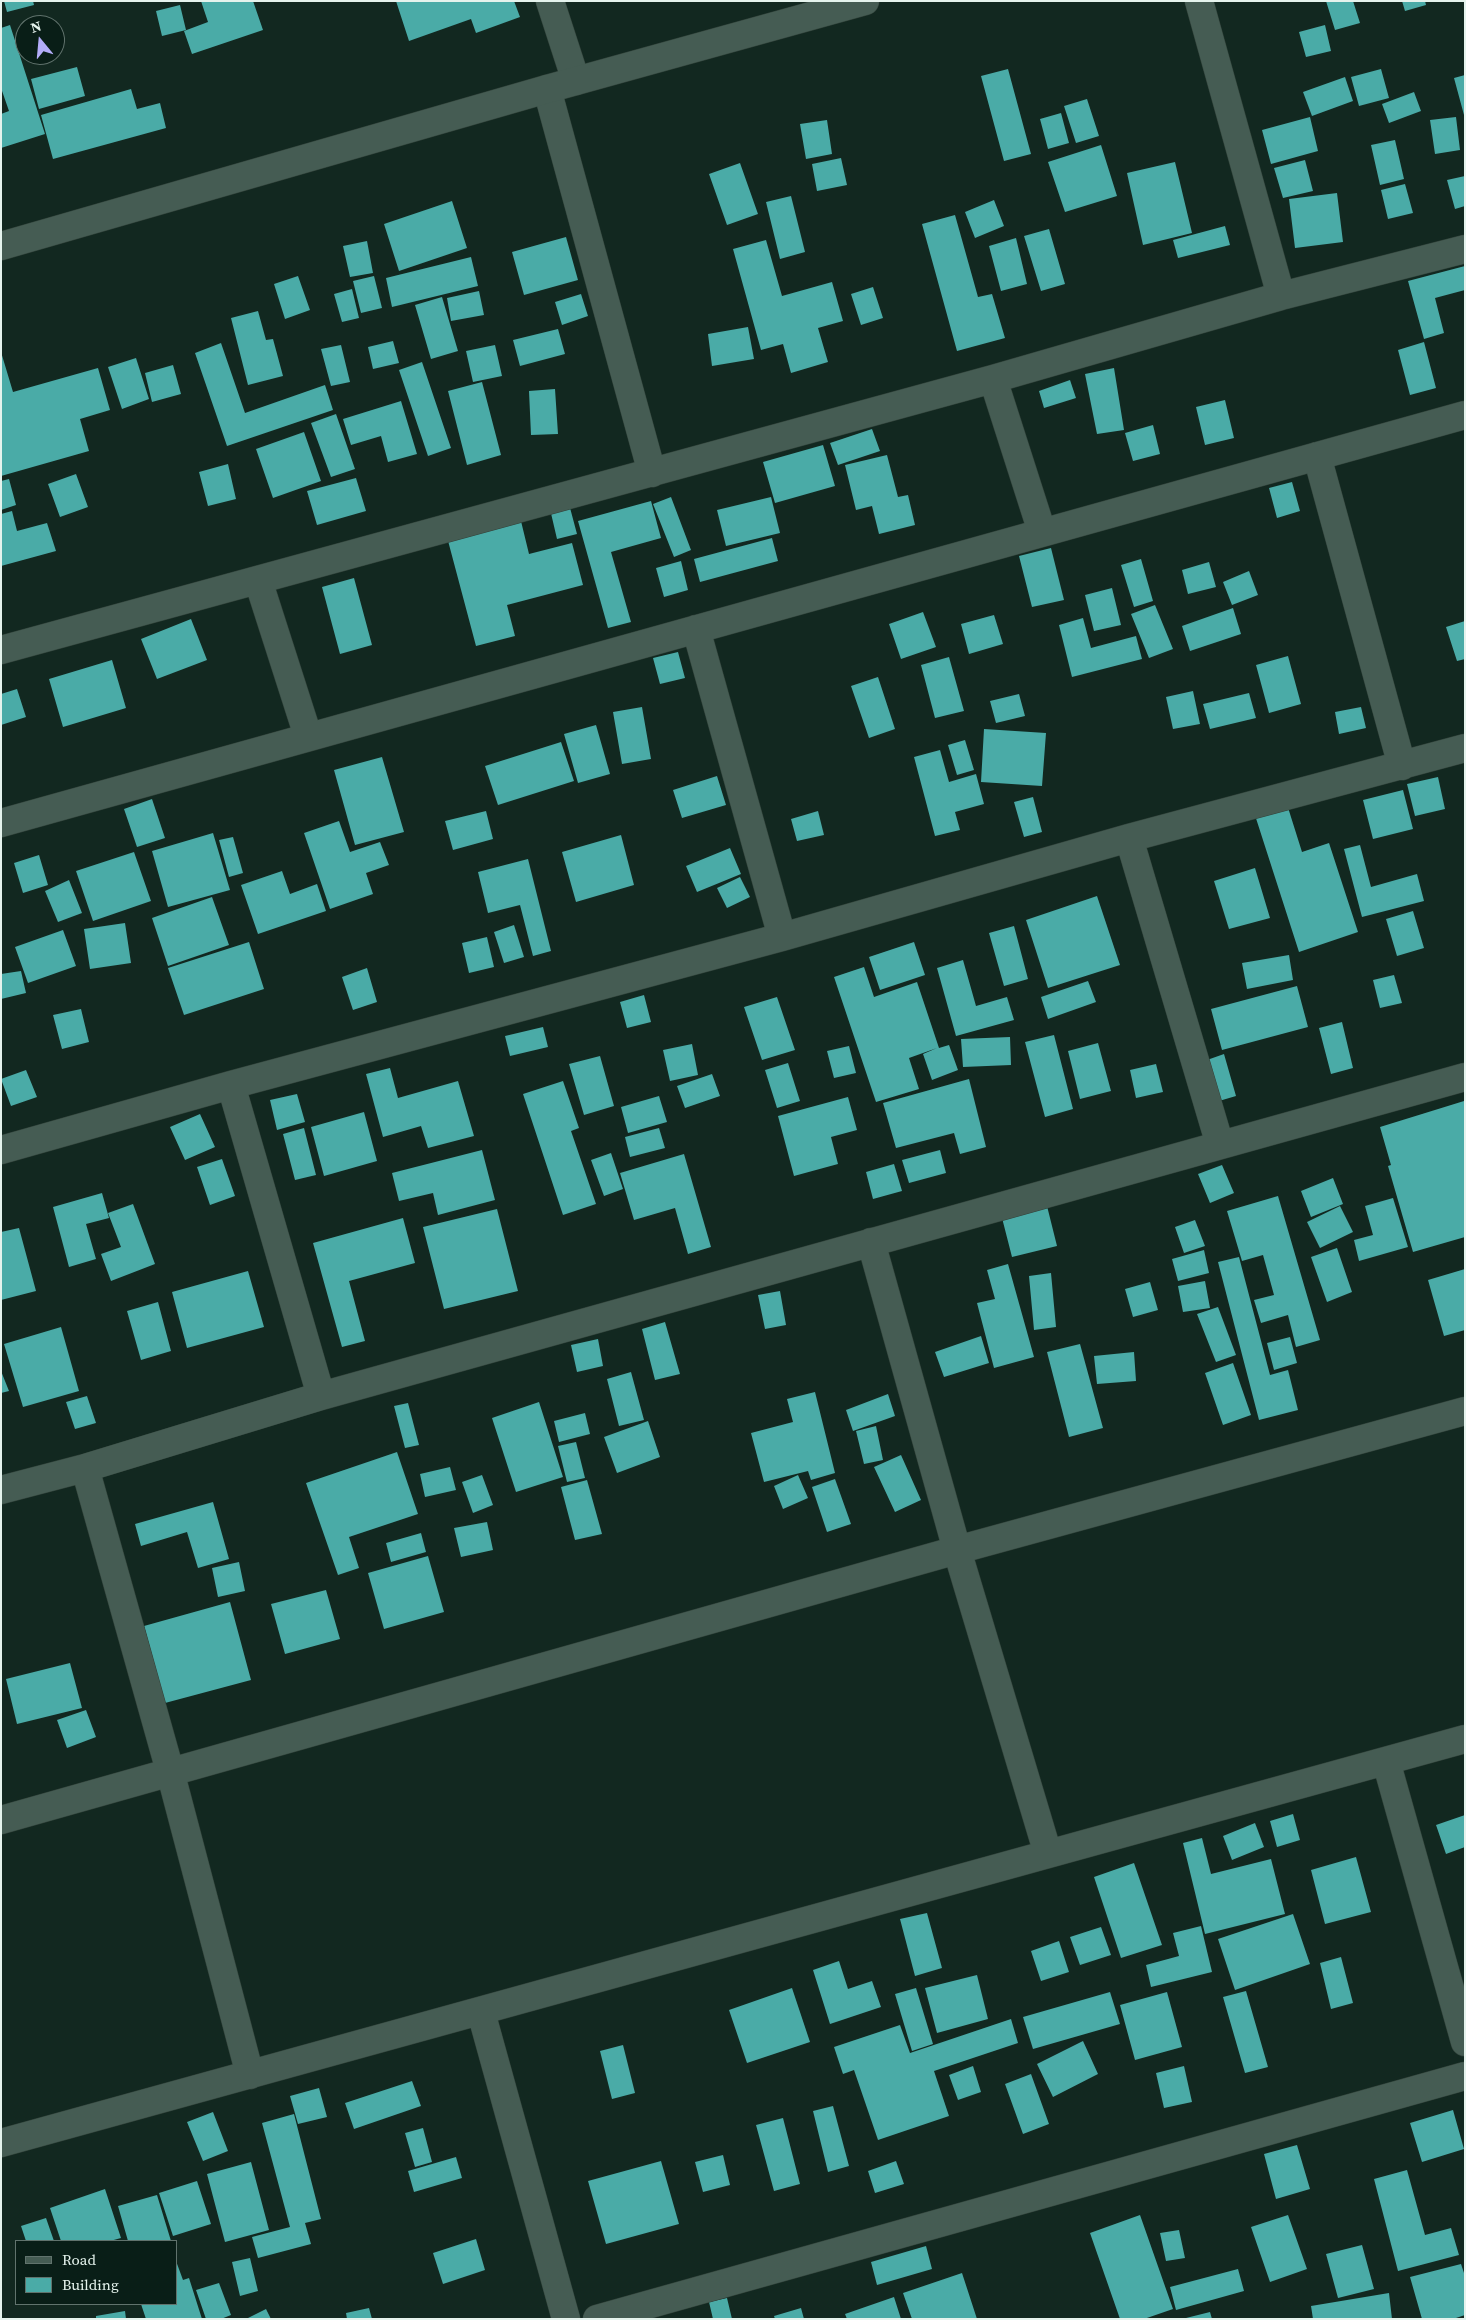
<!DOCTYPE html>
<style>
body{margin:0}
#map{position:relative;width:1466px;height:2320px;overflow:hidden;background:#122820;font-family:"Source Serif 4",serif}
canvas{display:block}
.frame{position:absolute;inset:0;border:2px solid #e5f3ed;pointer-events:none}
.legend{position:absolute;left:15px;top:2240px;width:162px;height:65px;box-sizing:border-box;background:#091e17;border:1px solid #61736d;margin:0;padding:6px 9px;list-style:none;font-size:15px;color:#e5f3ed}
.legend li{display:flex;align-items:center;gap:10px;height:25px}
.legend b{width:25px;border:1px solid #61736d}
.north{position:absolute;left:15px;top:15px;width:50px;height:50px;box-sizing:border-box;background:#091e17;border:1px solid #61736d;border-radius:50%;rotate:343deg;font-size:14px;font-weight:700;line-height:20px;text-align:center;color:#e5f3ed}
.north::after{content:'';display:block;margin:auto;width:18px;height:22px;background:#b3adf9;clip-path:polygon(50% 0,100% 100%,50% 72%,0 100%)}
</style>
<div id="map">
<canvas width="1466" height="2320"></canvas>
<div class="frame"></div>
<ul class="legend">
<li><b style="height:6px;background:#455c53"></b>Road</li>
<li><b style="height:14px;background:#4aaba7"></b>Building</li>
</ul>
<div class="north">N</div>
</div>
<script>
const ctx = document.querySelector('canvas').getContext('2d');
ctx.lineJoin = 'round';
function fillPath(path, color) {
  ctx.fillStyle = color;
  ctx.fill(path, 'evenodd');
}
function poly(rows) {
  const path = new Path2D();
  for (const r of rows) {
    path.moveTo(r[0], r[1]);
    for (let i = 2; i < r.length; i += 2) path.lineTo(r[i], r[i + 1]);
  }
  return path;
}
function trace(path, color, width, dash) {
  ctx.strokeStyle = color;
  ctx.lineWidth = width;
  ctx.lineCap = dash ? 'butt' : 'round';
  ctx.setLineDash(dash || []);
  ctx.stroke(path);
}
fillPath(poly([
 [4,1,33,1,34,5,7,12],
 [201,1,253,1,263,30,192,54,184,31,208,22],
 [396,1,514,1,520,17,476,33,471,19,409,41],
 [1326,1,1353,1,1360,23,1335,30],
 [1402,1,1425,1,1426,5,1405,11],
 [180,5,186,30,162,36,156,11],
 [10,25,45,134,1,148,1,114,9,111,1,88,1,28],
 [1325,25,1331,51,1306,57,1299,32],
 [77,67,85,96,39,109,31,79],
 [1008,69,1031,154,1004,161,981,76],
 [1381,69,1389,98,1359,106,1351,77],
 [1465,75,1465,115,1464,115,1454,78],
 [1345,77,1353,101,1312,116,1303,92],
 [131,89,137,109,160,103,166,128,53,159,41,115],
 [1414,92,1421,111,1389,123,1382,104],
 [1087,99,1099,136,1076,143,1064,106],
 [1061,113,1069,143,1048,149,1040,119],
 [1310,117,1318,151,1271,164,1262,130],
 [1456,117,1460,150,1435,154,1430,120],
 [827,120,832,154,806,159,800,124],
 [1395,140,1404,179,1380,185,1371,145],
 [1101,145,1117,196,1065,212,1048,162],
 [841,158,847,185,817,191,812,164],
 [1305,160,1313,191,1283,198,1274,168],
 [1175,162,1192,233,1143,245,1127,173],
 [740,163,758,214,727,225,709,174],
 [1465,176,1465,206,1455,209,1447,180],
 [1405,184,1413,213,1388,219,1381,190],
 [1337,193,1343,242,1295,248,1289,199],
 [791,196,805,252,780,259,766,202],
 [994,200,1004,226,975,238,965,212],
 [452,201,467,248,399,271,384,224],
 [955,215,978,297,992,294,1005,338,957,351,922,224],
 [1225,226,1230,245,1178,258,1173,240],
 [1049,229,1065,284,1041,291,1024,236],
 [566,237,578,280,524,295,512,252],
 [1016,238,1027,284,1001,291,989,246],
 [766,240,782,296,832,282,843,321,818,328,828,362,791,373,783,344,761,350,733,249],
 [367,241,373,273,350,277,343,246],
 [471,257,478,286,392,307,386,278],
 [1465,266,1465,290,1435,298,1444,333,1424,339,1408,281],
 [298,276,310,310,285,319,274,284],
 [374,276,382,308,361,313,353,281],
 [873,287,883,318,861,325,851,294],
 [352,289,359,318,342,322,334,294],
 [479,291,484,315,451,321,447,298],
 [581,294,588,316,562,325,555,302],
 [442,297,458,351,431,359,415,305],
 [258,311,266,340,273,339,283,376,248,385,231,318],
 [748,327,754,359,712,366,708,334],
 [558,329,565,354,520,366,513,340],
 [393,341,399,363,373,369,368,347],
 [1424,342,1436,388,1410,395,1398,350],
 [221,343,245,413,325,385,333,410,227,446,195,353],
 [341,345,350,382,331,386,321,349],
 [495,345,502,376,473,382,466,351],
 [1,352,13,392,98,368,110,410,80,419,89,451,1,476],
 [136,358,149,399,122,409,108,367],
 [422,362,451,448,428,456,399,370],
 [173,365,181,394,152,402,145,373],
 [1114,368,1124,430,1097,434,1085,374],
 [1070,380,1076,398,1044,408,1039,391],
 [482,382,501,455,467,465,448,391],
 [555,389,558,434,531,435,529,391],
 [1225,400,1234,438,1205,445,1196,407],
 [401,401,417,454,388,462,381,436,351,445,343,419],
 [336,414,355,469,331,477,311,423],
 [1153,425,1160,454,1133,461,1125,433],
 [872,429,880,451,838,465,830,443],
 [304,432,321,481,273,498,256,449],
 [823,445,835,486,775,503,763,462],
 [887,455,898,497,908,495,915,525,879,534,872,506,856,510,845,465],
 [228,464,236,499,208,506,199,472],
 [76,474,88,507,60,517,48,484],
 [356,478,366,511,317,525,307,491],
 [9,479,16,505,1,510,1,481],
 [1292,482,1300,511,1277,518,1269,488],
 [671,497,691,550,674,557,653,504],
 [771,497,780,533,726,546,717,510],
 [651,501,661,538,611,552,631,622,608,628,578,521],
 [569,504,577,534,557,539,550,509],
 [12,511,17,531,47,523,56,551,1,566,1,514],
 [520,517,529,554,572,543,583,585,507,605,515,636,476,646,447,537],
 [772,538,778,561,700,582,694,559],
 [1051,548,1064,600,1032,607,1019,556],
 [1141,559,1153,601,1134,607,1121,565],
 [681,561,688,590,664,597,656,568],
 [1209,562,1216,587,1188,594,1182,570],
 [1249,571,1258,595,1232,605,1223,582],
 [354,578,372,645,340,654,322,587],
 [1112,588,1121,625,1094,631,1085,595],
 [1155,605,1173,649,1149,658,1131,614],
 [1233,608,1241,634,1190,651,1182,626],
 [923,612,936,647,901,659,889,624],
 [994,615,1003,644,969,654,961,624],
 [1083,618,1091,648,1136,636,1142,659,1072,677,1059,625],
 [191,619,207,660,157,679,141,639],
 [1465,621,1465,659,1457,661,1446,627],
 [678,652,685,678,660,684,653,658],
 [1288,656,1301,704,1269,713,1256,665],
 [949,657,964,711,935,718,921,665],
 [112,660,126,708,63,727,49,679],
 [878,677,895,729,869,738,851,686],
 [17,689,26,717,1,725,1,694],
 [1193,691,1200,724,1173,729,1166,697],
 [1249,693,1256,718,1210,729,1203,704],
 [1019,694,1025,716,996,723,990,701],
 [642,707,651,759,622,764,613,712],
 [1361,707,1366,728,1339,734,1335,712],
 [596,725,610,774,578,783,564,734],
 [984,729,1046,733,1042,786,981,782],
 [965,740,974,770,957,775,948,745],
 [561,742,574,781,498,805,485,766],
 [940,750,949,782,976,774,984,804,955,812,960,830,935,836,914,757],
 [382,757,404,832,355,845,334,770],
 [717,776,726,805,682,818,673,790],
 [1438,777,1445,809,1415,816,1407,784],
 [1403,790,1413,829,1373,839,1363,800],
 [1033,797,1042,832,1024,837,1014,802],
 [1285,798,1302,852,1329,843,1358,932,1299,952,1253,809],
 [152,799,165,838,137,847,124,809],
 [486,811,493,839,453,850,445,821],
 [818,811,824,835,797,841,791,819],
 [339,821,350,852,380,842,389,865,366,873,373,894,330,909,304,833],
 [213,833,230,890,168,907,152,851],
 [621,835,634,885,576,902,562,852],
 [233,837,243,873,229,877,219,840],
 [1360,845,1371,887,1417,874,1424,901,1362,917,1344,849],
 [730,848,741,874,697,892,686,866],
 [134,852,151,901,93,921,76,871],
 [39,855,48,885,23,893,14,863],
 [528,859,551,951,533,956,520,905,488,913,478,872],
 [1255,868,1270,918,1229,929,1214,881],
 [282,871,290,894,317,884,326,911,258,934,241,885],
 [740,877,750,897,727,908,717,888],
 [69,880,82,913,58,922,45,891],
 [1097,896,1120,965,1048,988,1026,920],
 [212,897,229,945,168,966,152,918],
 [1413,911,1424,948,1397,956,1386,919],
 [125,923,131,963,90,969,84,929],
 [514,925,524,957,504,963,494,932],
 [1014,926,1028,979,1004,986,989,933],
 [63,930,76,966,28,983,15,947],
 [487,937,494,967,469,973,462,943],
 [249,942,264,989,184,1015,168,968],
 [914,942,925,975,880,990,869,957],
 [1289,955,1293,980,1247,989,1242,963],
 [963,960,976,1006,1007,997,1014,1020,956,1036,937,968],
 [864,967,874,997,917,982,939,1048,949,1045,958,1070,932,1080,923,1054,937,1048,909,1058,919,1089,876,1102,834,977],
 [367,968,377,1002,353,1010,342,977],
 [21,971,26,993,1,999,1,974],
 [1394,975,1402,1003,1380,1008,1373,980],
 [1088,981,1096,1002,1048,1019,1041,997],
 [1297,986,1308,1027,1222,1050,1211,1009],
 [644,995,651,1022,627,1028,620,1002],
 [777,997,795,1050,762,1060,744,1007],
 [81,1009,89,1042,62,1049,53,1015],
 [1342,1022,1353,1068,1331,1074,1319,1028],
 [543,1027,548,1047,510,1056,505,1036],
 [1054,1035,1073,1109,1045,1117,1025,1042],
 [1010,1037,1011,1065,963,1067,961,1039],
 [1098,1043,1111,1091,1080,1099,1068,1051],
 [692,1044,698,1075,670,1081,663,1050],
 [849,1046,856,1073,834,1078,827,1051],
 [1224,1054,1236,1096,1219,1101,1207,1060],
 [600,1056,614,1106,584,1115,569,1064],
 [788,1063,800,1101,777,1108,765,1070],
 [1156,1064,1163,1092,1136,1098,1130,1070],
 [390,1068,398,1098,458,1081,474,1136,428,1148,421,1126,383,1137,366,1074],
 [26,1070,37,1097,11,1106,1,1079],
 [712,1074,720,1096,685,1108,677,1086],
 [969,1079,986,1147,960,1154,954,1133,896,1148,883,1103],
 [563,1081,579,1128,571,1131,596,1204,563,1215,523,1094],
 [297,1094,305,1122,277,1130,270,1100],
 [659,1096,667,1122,628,1133,621,1107],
 [848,1097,857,1130,831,1137,838,1164,794,1176,778,1116],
 [1464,1101,1465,1237,1413,1252,1388,1166,1391,1165,1380,1127],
 [364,1112,377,1161,324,1176,311,1127],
 [200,1114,215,1147,185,1160,170,1127],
 [304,1128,316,1175,295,1180,283,1134],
 [659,1128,665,1148,630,1157,625,1137],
 [482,1150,495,1200,438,1215,433,1193,399,1201,392,1173],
 [940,1150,946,1173,909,1183,902,1160],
 [611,1153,623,1189,604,1196,591,1160],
 [684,1154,711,1247,688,1254,675,1208,634,1220,620,1173],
 [222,1159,235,1196,210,1205,197,1167],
 [894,1164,902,1191,873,1199,866,1172],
 [1222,1165,1234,1193,1210,1203,1198,1174],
 [1333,1178,1343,1204,1311,1217,1301,1191],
 [102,1193,109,1218,86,1224,96,1259,69,1267,53,1207],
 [1278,1196,1320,1340,1296,1347,1288,1315,1261,1323,1254,1300,1274,1295,1263,1255,1242,1261,1227,1211],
 [1393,1198,1408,1247,1359,1261,1354,1240,1373,1235,1365,1206],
 [1046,1202,1057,1246,1012,1257,1001,1214],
 [133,1204,155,1264,111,1281,101,1254,121,1247,108,1213],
 [1340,1206,1353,1232,1320,1248,1307,1222],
 [497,1209,518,1291,444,1309,423,1227],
 [403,1218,415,1263,349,1281,365,1341,342,1347,313,1243],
 [1195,1220,1205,1246,1184,1253,1175,1227],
 [19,1228,36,1291,1,1300,1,1232],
 [1337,1248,1352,1292,1327,1302,1311,1257],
 [1204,1250,1209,1273,1178,1281,1172,1259],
 [1239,1257,1270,1375,1288,1370,1298,1410,1259,1420,1218,1262],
 [1008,1264,1034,1357,994,1368,977,1303,995,1299,987,1270],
 [1465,1269,1465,1330,1444,1336,1428,1280],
 [248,1271,264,1327,187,1348,172,1292],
 [1051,1273,1056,1327,1034,1330,1029,1276],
 [1205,1281,1210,1308,1183,1312,1178,1286],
 [1150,1282,1158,1310,1133,1317,1125,1289],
 [780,1291,786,1325,765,1329,758,1295],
 [158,1302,171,1351,141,1360,127,1311],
 [1218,1307,1236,1355,1216,1362,1197,1314],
 [665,1322,680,1374,655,1380,642,1329],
 [61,1327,79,1391,23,1407,4,1344],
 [981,1336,989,1363,944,1377,935,1352],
 [1290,1337,1297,1363,1274,1370,1267,1343],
 [598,1339,603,1366,577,1372,571,1345],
 [1080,1344,1103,1428,1069,1437,1047,1352],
 [1134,1352,1136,1381,1097,1384,1094,1356],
 [1233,1363,1251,1415,1223,1425,1205,1373],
 [1,1371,9,1391,1,1393],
 [631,1372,644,1420,619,1426,607,1379],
 [815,1392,835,1473,811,1480,808,1471,764,1482,751,1433,793,1422,787,1399],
 [888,1394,895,1416,853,1431,846,1410],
 [87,1396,96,1423,75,1429,66,1402],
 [539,1402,563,1477,516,1492,492,1418],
 [408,1403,419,1445,405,1448,394,1406],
 [585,1413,590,1434,559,1442,554,1421],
 [648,1421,660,1457,617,1473,604,1437],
 [876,1426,883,1460,864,1464,856,1431],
 [576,1442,585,1478,567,1482,558,1446],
 [397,1452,418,1514,349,1537,359,1568,338,1575,306,1483],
 [901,1455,921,1500,895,1512,874,1467],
 [450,1467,456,1490,425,1497,420,1474],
 [482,1475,493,1505,473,1513,462,1482],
 [798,1475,808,1498,783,1509,774,1486],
 [835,1479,851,1524,827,1532,812,1487],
 [587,1480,602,1534,575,1540,561,1487],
 [213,1502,229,1559,198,1568,187,1532,141,1546,135,1524],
 [487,1522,493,1550,461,1557,454,1528],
 [421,1533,426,1552,391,1562,386,1543],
 [428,1556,444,1612,384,1629,368,1573],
 [239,1562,245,1591,218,1597,212,1568],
 [326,1590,340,1639,285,1654,271,1604],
 [230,1602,251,1680,165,1703,144,1626],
 [70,1663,82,1708,17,1724,6,1679],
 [86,1710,96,1737,67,1748,57,1720],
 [1293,1814,1300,1840,1277,1847,1270,1821],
 [1465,1815,1465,1847,1446,1854,1436,1825],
 [1255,1823,1264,1847,1232,1860,1223,1836],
 [1202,1838,1211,1874,1271,1859,1285,1914,1205,1934,1183,1843],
 [1356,1857,1371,1912,1325,1924,1311,1870],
 [1134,1863,1162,1945,1121,1958,1094,1877],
 [927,1913,942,1968,915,1976,900,1919],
 [1293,1914,1310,1964,1235,1990,1218,1939],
 [1201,1926,1212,1972,1151,1987,1146,1965,1179,1956,1173,1933],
 [1101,1927,1111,1955,1080,1965,1070,1937],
 [1059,1941,1069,1972,1041,1981,1031,1951],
 [1341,1957,1353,2003,1331,2009,1320,1963],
 [839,1961,848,1989,872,1981,881,2007,830,2024,813,1970],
 [977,1975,988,2019,937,2033,925,1988],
 [792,1988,810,2042,747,2063,729,2010],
 [916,1988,933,2044,912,2051,895,1994],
 [1246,1991,1268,2067,1245,2073,1223,1997],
 [1110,1992,1120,2024,1033,2049,1023,2017],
 [1167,1992,1182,2047,1135,2060,1120,2005],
 [1011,2019,1018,2043,934,2071,949,2116,878,2140,854,2070,843,2074,834,2047,900,2025,910,2053],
 [1083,2041,1098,2074,1053,2097,1037,2064],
 [623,2045,635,2093,612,2099,600,2051],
 [973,2066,981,2092,958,2100,949,2075],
 [1184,2066,1192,2102,1164,2108,1156,2073],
 [1031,2074,1049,2124,1023,2134,1005,2084],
 [412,2081,421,2106,354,2129,345,2103],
 [319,2088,327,2117,298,2124,290,2096],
 [833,2106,849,2166,828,2172,813,2111],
 [1453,2110,1464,2149,1422,2162,1410,2123],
 [213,2112,228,2151,203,2161,187,2122],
 [294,2114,321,2219,305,2223,311,2244,258,2258,252,2237,290,2227,262,2123],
 [783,2118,800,2184,774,2191,756,2125],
 [423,2128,432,2162,415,2167,405,2133],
 [1297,2145,1310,2189,1276,2199,1264,2154],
 [723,2155,730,2185,703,2192,695,2162],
 [456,2157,462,2178,414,2192,408,2171],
 [661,2161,679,2224,606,2244,588,2181],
 [896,2161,904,2184,875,2193,868,2171],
 [251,2162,269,2230,225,2242,207,2174],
 [1407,2170,1425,2235,1451,2228,1459,2255,1398,2271,1374,2179],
 [197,2181,211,2224,173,2236,159,2193],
 [105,2189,121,2238,110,2241,61,2241,50,2208],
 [157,2195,171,2241,128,2241,118,2206],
 [1140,2215,1173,2309,1144,2319,1120,2319,1090,2233],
 [1288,2215,1307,2269,1270,2282,1251,2227],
 [46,2218,54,2241,26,2241,21,2226],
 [1179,2230,1185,2258,1166,2261,1160,2233],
 [476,2239,485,2270,443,2284,433,2253],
 [1362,2245,1374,2289,1338,2298,1326,2254],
 [926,2246,932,2269,877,2285,871,2262],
 [250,2258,258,2291,240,2296,232,2262],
 [176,2261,183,2280,189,2278,202,2319,146,2319,141,2304,176,2304],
 [1461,2264,1465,2276,1465,2315,1453,2319,1422,2319,1410,2277],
 [1238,2269,1244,2291,1176,2310,1170,2287],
 [962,2273,977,2319,912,2319,903,2293],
 [219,2283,231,2315,221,2319,206,2319,196,2290],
 [1389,2293,1392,2319,1313,2319,1311,2306],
 [894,2297,901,2319,847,2319,845,2314],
 [727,2298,732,2319,713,2319,709,2302],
 [369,2308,372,2319,347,2319,346,2313],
 [801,2308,804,2319,775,2319,774,2316],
 [266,2309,271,2319,246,2319],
 [125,2311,126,2319,96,2319,96,2316],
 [1210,2312,1212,2319,1186,2319,1186,2318]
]), '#4aaba7');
const street = poly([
 [550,1,576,81],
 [1199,1,1281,296],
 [547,89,652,473],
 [993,379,1042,532],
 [1317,456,1402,766],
 [258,580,308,736],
 [696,629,782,937],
 [1,650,993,379,1281,296,1465,249],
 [1,823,1465,415],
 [1129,838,1220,1145],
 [231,1085,321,1396],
 [1,1150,231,1085,782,937,1129,838,1465,748],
 [871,1242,957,1550,1048,1854],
 [85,1468,170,1771,250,2075],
 [1,1490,85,1468,321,1396,1465,1077],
 [1386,1761,1465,2042],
 [1,1820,957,1550,1465,1411],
 [481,2012,566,2319],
 [1,2143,1465,1739],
 [597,2319,1465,2076]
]);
const secondary = poly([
 [1,246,547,89,865,1]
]);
trace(street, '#32433b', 29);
trace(secondary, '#32433b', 29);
trace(street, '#455c53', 28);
trace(secondary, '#455c53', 28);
</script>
